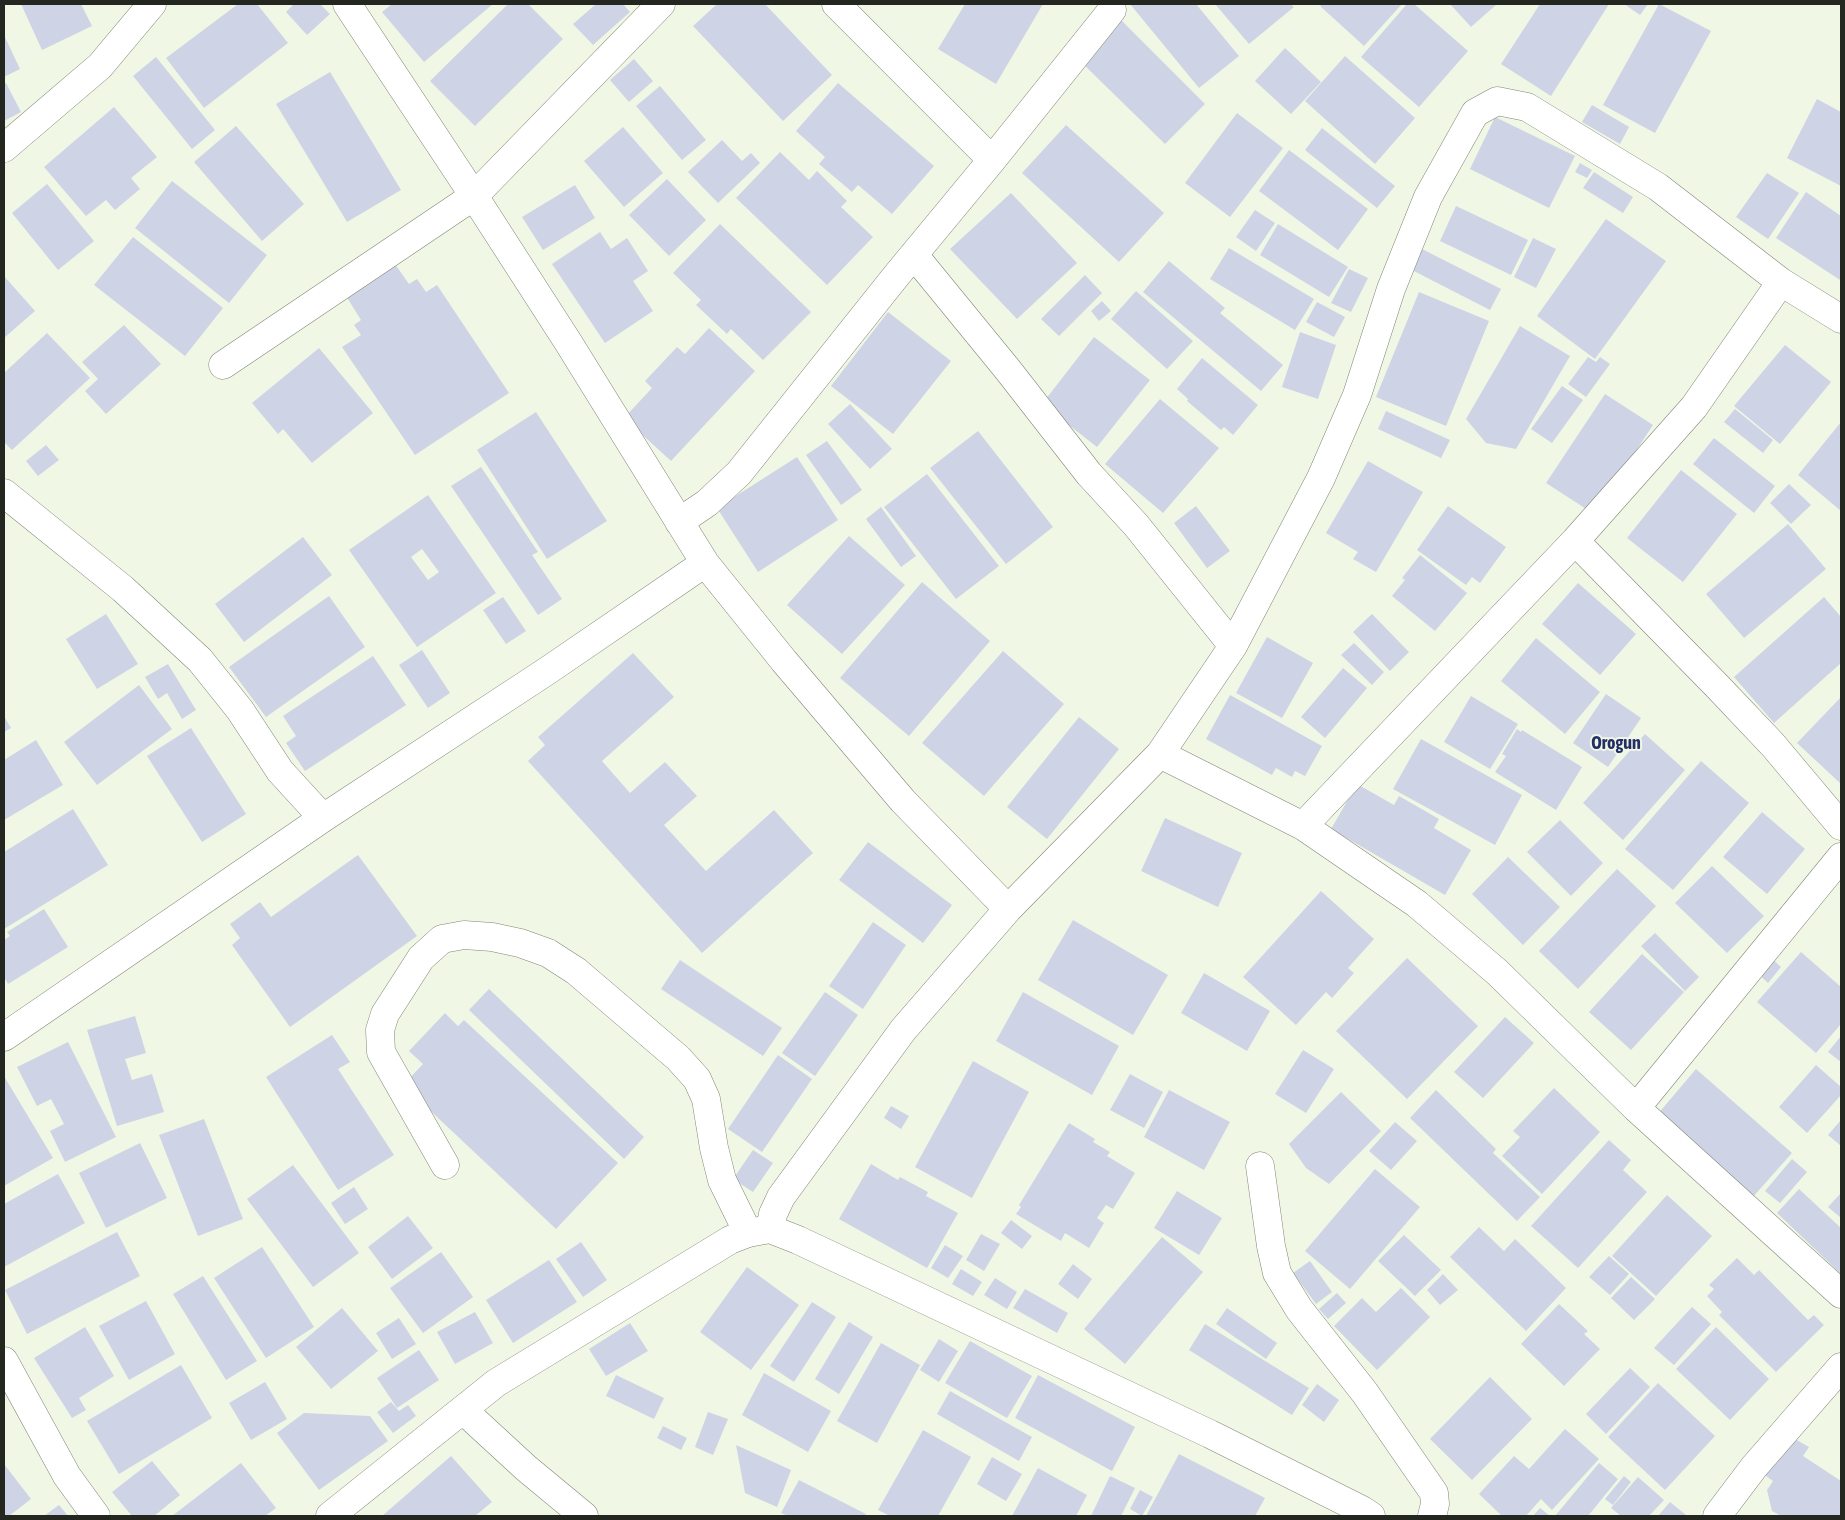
<!DOCTYPE html>
<style>
body{margin:0}
#map{position:relative;width:1845px;height:1520px;overflow:hidden;background:#f1f7e5;font-family:"Asap Condensed",sans-serif}
canvas{display:block}
.frame{position:absolute;inset:0;border:5px solid #242620;pointer-events:none}
</style>
<div id="map">
<canvas width="1845" height="1520"></canvas>
<div class="frame"></div>
</div>
<script>
const ctx = document.querySelector('canvas').getContext('2d');
ctx.lineJoin = 'round';
function fillPath(path, color) {
  ctx.fillStyle = color;
  ctx.fill(path, 'evenodd');
}
function poly(rows) {
  const path = new Path2D();
  for (const r of rows) {
    path.moveTo(r[0], r[1]);
    for (let i = 2; i < r.length; i += 2) path.lineTo(r[i], r[i + 1]);
  }
  return path;
}
function trace(path, color, width, dash) {
  ctx.strokeStyle = color;
  ctx.lineWidth = width;
  ctx.lineCap = dash ? 'butt' : 'round';
  ctx.setLineDash(dash || []);
  ctx.stroke(path);
}
function drawText(font, color, halo, rows, align = 'center') {
  ctx.font = font + ' "Asap Condensed",sans-serif';
  ctx.lineWidth = 4;
  ctx.setLineDash([]);
  ctx.textBaseline = 'middle';
  ctx.strokeStyle = halo;
  ctx.fillStyle = color;
  for (const [text, x, y, turn = 0] of rows) {
    ctx.save();
    ctx.translate(x, y);
    ctx.rotate((+turn || 0) * Math.PI / 180);
    ctx.textAlign = isNaN(turn) ? turn : align;
    if (halo) ctx.strokeText(text, 0, 0);
    ctx.fillText(text, 0, 0);
    ctx.restore();
  }
}
fillPath(poly([
 [21,4,81,4,92,26,42,50],
 [238,4,257,4,288,43,204,108,166,58],
 [294,4,320,4,330,14,307,35,286,12],
 [392,4,493,4,424,62,382,12],
 [508,4,528,4,563,39,475,126,430,81],
 [596,4,623,4,630,12,593,45,573,24],
 [717,4,765,4,832,75,783,121,693,26],
 [965,4,1043,4,996,84,938,49],
 [1130,4,1196,4,1239,56,1199,88],
 [1215,4,1290,4,1294,7,1249,44],
 [1322,4,1402,4,1364,46,1320,6],
 [1407,4,1414,4,1468,51,1419,107,1361,57],
 [1450,4,1497,4,1471,27],
 [1540,4,1609,4,1551,96,1501,64],
 [1624,4,1648,4,1640,15],
 [1659,4,1711,31,1655,133,1603,105],
 [1121,20,1205,104,1165,144,1080,61],
 [4,35,20,69,4,77],
 [1285,48,1321,82,1291,114,1255,81],
 [1345,56,1415,118,1375,164,1305,101],
 [156,57,215,130,192,149,133,76],
 [634,59,653,81,629,102,610,80],
 [330,72,401,190,347,222,276,104],
 [6,83,21,112,4,121,4,84],
 [838,83,934,166,892,214,858,185,852,192,819,164,825,157,796,131],
 [660,86,706,140,682,160,636,106],
 [1817,99,1841,112,1841,186,1787,158],
 [1592,105,1629,127,1620,144,1582,122],
 [114,107,157,157,131,178,140,189,115,210,106,200,86,216,44,167],
 [1237,113,1283,148,1230,217,1185,183],
 [1495,117,1575,156,1549,208,1470,169],
 [1066,125,1164,213,1119,262,1022,173],
 [236,126,304,204,262,241,194,162],
 [623,127,663,173,624,207,584,161],
 [1322,128,1395,186,1377,208,1305,150],
 [722,140,742,161,751,153,760,163,718,203,688,172],
 [1289,150,1368,209,1338,250,1259,191],
 [780,152,809,180,817,171,847,201,841,207,873,237,827,285,736,198],
 [1580,163,1592,170,1587,178,1575,172],
 [1594,172,1633,197,1623,213,1583,188],
 [1767,173,1799,193,1768,239,1736,217],
 [667,179,706,220,669,256,629,215],
 [172,181,267,255,229,303,135,228],
 [47,184,94,241,58,270,12,213],
 [575,185,595,218,543,250,522,217],
 [1806,192,1841,216,1840,280,1776,238],
 [1011,193,1077,263,1017,319,950,249],
 [1456,206,1528,240,1511,275,1440,241],
 [1255,210,1275,223,1256,251,1236,237],
 [1606,219,1666,261,1595,359,1537,316],
 [720,224,811,312,763,360,731,329,727,334,696,305,701,300,673,273],
 [1278,224,1348,267,1329,297,1260,255],
 [600,232,611,249,627,238,648,271,633,281,653,311,605,343,552,264],
 [133,237,223,308,185,356,94,285],
 [1533,238,1556,249,1536,288,1514,277],
 [1418,247,1501,289,1490,310,1408,268],
 [1229,248,1314,299,1295,330,1210,279],
 [1169,261,1225,308,1220,313,1283,365,1261,391,1143,292],
 [395,264,409,284,417,279,426,292,437,285,509,393,415,455,342,347,361,335,354,325,361,320,346,296],
 [1349,269,1368,278,1351,312,1331,303],
 [1085,275,1102,293,1059,336,1041,319],
 [4,276,35,311,4,338],
 [1136,291,1193,341,1167,369,1111,319],
 [1419,292,1489,321,1446,426,1376,397],
 [1102,301,1111,311,1099,321,1091,311],
 [1317,302,1345,317,1334,337,1306,322],
 [888,312,951,361,893,434,831,386],
 [124,325,161,364,106,414,85,391,98,379,82,362],
 [1520,326,1570,356,1516,449,1486,443,1466,419],
 [709,328,755,371,671,461,624,418,652,388,645,381,677,347,685,354],
 [1300,332,1336,345,1318,399,1282,387],
 [47,333,90,378,12,450,4,442,4,373],
 [1094,337,1150,380,1097,447,1042,404],
 [1785,345,1831,382,1780,444,1734,406],
 [319,348,373,413,312,463,283,429,278,434,252,403],
 [1588,357,1596,362,1600,357,1610,364,1586,397,1568,384],
 [1202,358,1258,405,1233,435,1224,427,1221,430,1187,401,1188,399,1177,389],
 [1562,386,1583,400,1552,443,1531,429],
 [1605,394,1653,425,1594,514,1546,483],
 [1160,399,1219,448,1163,513,1105,464],
 [850,404,892,449,870,469,828,424],
 [1735,409,1773,440,1763,453,1724,422],
 [1386,411,1450,440,1441,458,1378,429],
 [536,412,607,521,547,559,477,450],
 [1841,422,1841,511,1798,475],
 [978,431,1053,527,1006,564,930,468],
 [1714,438,1775,486,1754,513,1693,464],
 [827,441,862,490,841,505,806,455],
 [46,445,59,460,38,476,26,461],
 [797,457,838,520,758,572,717,508],
 [1368,461,1423,492,1376,572,1353,559,1358,552,1326,533],
 [481,467,538,552,532,555,562,599,538,615,451,486],
 [1681,470,1737,514,1683,582,1627,538],
 [927,474,999,566,956,599,884,507],
 [1789,484,1811,505,1791,524,1770,503],
 [428,495,496,593,417,647,349,550],
 [422,549,439,572,428,580,411,557],
 [1196,506,1230,551,1207,568,1174,523],
 [1448,506,1506,547,1480,583,1472,577,1466,585,1417,550],
 [881,507,916,556,901,567,866,519],
 [1788,524,1826,569,1744,638,1706,594],
 [849,536,905,585,842,654,787,605],
 [303,537,332,575,244,642,215,604],
 [1420,555,1467,593,1435,631,1392,596,1405,580,1402,578],
 [922,582,990,641,909,736,840,678],
 [1578,583,1636,634,1600,675,1542,624],
 [329,596,365,647,266,717,229,667],
 [503,597,526,631,506,644,483,610],
 [1824,597,1841,617,1841,663,1774,723,1734,677],
 [106,614,138,664,97,689,66,639],
 [1372,614,1409,652,1390,671,1353,632],
 [1267,637,1313,663,1282,718,1236,693],
 [1536,638,1600,692,1565,734,1501,681],
 [1354,643,1384,672,1372,685,1341,655],
 [422,650,450,693,428,708,399,665],
 [1003,651,1064,704,984,796,922,743],
 [633,653,674,697,602,761,630,793,665,762,697,796,664,825,706,871,774,810,813,853,702,953,528,761,545,745,538,737],
 [373,656,406,705,305,771,286,743,296,736,283,716],
 [168,664,196,710,182,719,167,693,158,699,145,677],
 [1343,668,1367,688,1325,738,1301,717],
 [139,685,172,729,97,785,64,742],
 [1606,694,1641,718,1608,767,1573,743],
 [1230,695,1322,746,1305,776,1295,771,1292,777,1276,768,1272,775,1206,739],
 [1471,696,1518,724,1490,769,1444,742],
 [1841,697,1841,784,1797,743],
 [4,716,11,728,4,732],
 [1079,717,1119,749,1047,839,1007,807],
 [191,728,246,814,202,842,147,756],
 [1517,729,1521,732,1522,730,1582,767,1556,810,1495,772,1506,756,1502,754],
 [1645,734,1685,770,1623,840,1583,803],
 [1421,739,1522,795,1495,845,1393,789],
 [36,740,63,785,4,820,4,760],
 [1701,761,1749,803,1673,890,1625,849],
 [1357,784,1394,805,1399,796,1439,819,1434,828,1471,850,1445,895,1331,829],
 [73,809,108,865,4,929,4,852],
 [1762,812,1805,849,1767,894,1723,857],
 [1165,818,1242,853,1218,907,1141,871],
 [1560,820,1603,863,1571,896,1527,852],
 [868,842,952,905,923,943,839,880],
 [358,855,417,936,290,1027,232,945,240,938,230,924,260,902,271,917],
 [1508,857,1560,907,1523,945,1472,894],
 [1712,866,1764,916,1727,953,1675,903],
 [1617,869,1656,906,1578,989,1539,951],
 [1321,891,1374,939,1348,968,1354,973,1332,998,1326,992,1296,1025,1243,977],
 [44,909,68,947,8,984,4,977,4,940,10,936,7,932],
 [1073,920,1168,975,1133,1035,1038,980],
 [873,922,906,945,863,1009,829,986],
 [1655,933,1699,977,1685,991,1641,946],
 [1801,952,1841,987,1841,1024,1816,1053,1757,1002],
 [1642,954,1684,992,1631,1050,1589,1012],
 [1768,955,1781,967,1768,983,1755,971],
 [1407,958,1478,1026,1407,1099,1336,1031],
 [680,960,782,1028,763,1056,661,989],
 [1204,973,1270,1011,1247,1051,1181,1013],
 [489,989,644,1137,624,1159,469,1010],
 [825,992,858,1015,815,1076,782,1053],
 [1023,992,1119,1046,1092,1095,996,1041],
 [445,1013,458,1026,464,1020,618,1163,556,1229,403,1085,423,1064,409,1051],
 [135,1016,146,1053,125,1059,132,1080,152,1074,164,1112,117,1126,87,1030],
 [1505,1017,1534,1043,1483,1098,1454,1072],
 [332,1035,350,1062,338,1069,394,1155,338,1190,266,1077],
 [1841,1036,1841,1062,1828,1052],
 [68,1042,116,1137,65,1162,50,1131,64,1124,51,1099,37,1106,17,1067],
 [1303,1050,1334,1069,1306,1113,1275,1094],
 [778,1055,812,1079,762,1152,728,1129],
 [973,1061,1029,1092,972,1198,915,1167],
 [1816,1065,1841,1087,1841,1095,1807,1133,1779,1107],
 [1696,1069,1792,1153,1752,1198,1657,1115],
 [1130,1074,1163,1092,1144,1128,1110,1110],
 [4,1076,53,1158,4,1186],
 [1554,1088,1600,1132,1542,1194,1502,1156,1520,1137,1513,1131],
 [1169,1090,1230,1122,1204,1170,1144,1137],
 [1436,1090,1496,1149,1493,1153,1540,1197,1517,1221,1410,1118],
 [1341,1092,1381,1131,1329,1184,1306,1168,1289,1144],
 [891,1106,909,1116,901,1129,884,1118],
 [204,1119,243,1219,198,1236,159,1135],
 [1841,1120,1841,1146,1828,1135],
 [1395,1122,1417,1141,1391,1170,1369,1151],
 [1069,1123,1095,1139,1093,1142,1110,1152,1107,1156,1135,1173,1113,1209,1106,1205,1097,1218,1104,1223,1089,1248,1065,1233,1061,1241,1016,1214,1021,1207,1019,1205],
 [1609,1140,1631,1160,1623,1170,1647,1192,1578,1268,1531,1226],
 [140,1143,167,1198,106,1228,79,1173],
 [753,1150,773,1163,753,1192,733,1179],
 [1792,1159,1807,1172,1780,1203,1765,1191],
 [871,1164,898,1180,900,1177,928,1192,926,1196,958,1213,927,1268,839,1219],
 [293,1165,359,1253,313,1287,247,1199],
 [1375,1169,1420,1207,1350,1289,1305,1251],
 [58,1174,85,1223,4,1267,4,1204],
 [354,1187,368,1209,345,1224,331,1203],
 [1799,1189,1841,1228,1841,1274,1777,1213],
 [1177,1191,1222,1218,1199,1255,1154,1228],
 [1841,1193,1841,1218,1828,1207],
 [1667,1195,1712,1236,1656,1296,1612,1256],
 [408,1216,433,1248,392,1279,368,1247],
 [1011,1220,1032,1236,1022,1249,1001,1233],
 [1479,1227,1504,1251,1515,1239,1566,1288,1526,1331,1450,1257],
 [117,1232,140,1276,27,1334,5,1290],
 [981,1234,1000,1244,984,1271,966,1260],
 [1404,1235,1441,1270,1415,1296,1378,1261],
 [1162,1237,1203,1272,1125,1364,1084,1329],
 [581,1242,607,1280,583,1297,556,1259],
 [945,1245,963,1256,948,1278,931,1268],
 [262,1247,314,1327,266,1358,214,1278],
 [441,1252,473,1297,423,1333,390,1288],
 [1609,1256,1629,1274,1610,1295,1589,1277],
 [1737,1258,1754,1275,1759,1270,1808,1320,1814,1315,1824,1325,1776,1372,1719,1315,1722,1312,1707,1296,1714,1289,1709,1285],
 [549,1260,577,1302,513,1343,486,1300],
 [1310,1261,1332,1292,1316,1304,1293,1273],
 [1073,1264,1092,1279,1078,1299,1058,1284],
 [747,1267,799,1305,751,1370,700,1332],
 [961,1269,982,1282,973,1296,952,1284],
 [1443,1274,1458,1290,1440,1305,1427,1290],
 [203,1276,257,1361,226,1380,173,1294],
 [1631,1277,1655,1299,1634,1320,1611,1298],
 [995,1278,1017,1292,1007,1309,984,1295],
 [1401,1288,1430,1317,1377,1370,1334,1326,1362,1298,1376,1312],
 [1025,1289,1068,1313,1057,1333,1013,1308],
 [1337,1293,1346,1303,1328,1319,1319,1309],
 [146,1301,175,1354,129,1380,99,1326],
 [812,1302,836,1317,794,1382,770,1366],
 [1559,1304,1588,1331,1584,1334,1600,1349,1564,1386,1521,1344],
 [1692,1307,1711,1324,1674,1365,1654,1348],
 [342,1308,378,1351,331,1389,296,1347],
 [1227,1308,1277,1343,1266,1359,1216,1324],
 [475,1312,493,1343,455,1364,437,1332],
 [399,1318,416,1344,392,1359,376,1333],
 [849,1322,873,1337,839,1394,815,1379],
 [630,1323,648,1351,606,1376,589,1349],
 [1205,1324,1309,1388,1292,1415,1189,1350],
 [85,1327,114,1376,79,1398,86,1410,72,1418,34,1358],
 [1716,1327,1769,1379,1730,1420,1676,1369],
 [939,1339,958,1351,939,1382,920,1370],
 [970,1341,1032,1376,1007,1418,945,1383],
 [881,1343,920,1365,877,1443,837,1421],
 [419,1350,439,1380,397,1408,377,1378],
 [181,1365,212,1418,119,1474,87,1421],
 [1630,1368,1650,1387,1606,1434,1586,1414],
 [764,1373,831,1411,808,1452,742,1415],
 [616,1375,664,1398,654,1419,606,1396],
 [1038,1375,1135,1427,1112,1471,1015,1418],
 [1490,1377,1532,1419,1472,1480,1430,1439],
 [265,1382,287,1419,251,1440,229,1403],
 [1658,1383,1715,1436,1665,1490,1608,1437],
 [1317,1384,1339,1400,1324,1422,1302,1405],
 [950,1391,1032,1437,1019,1461,937,1414],
 [391,1402,399,1411,408,1405,416,1416,393,1433,377,1412],
 [708,1412,728,1419,713,1455,695,1447],
 [304,1413,370,1416,388,1441,319,1490,277,1433],
 [663,1426,687,1438,681,1450,657,1438],
 [1565,1429,1599,1459,1552,1510,1541,1499,1526,1516,1502,1516,1479,1494,1514,1456,1529,1469],
 [923,1430,971,1457,938,1516,890,1516,878,1510],
 [1788,1435,1809,1447,1803,1456,1841,1481,1841,1516,1781,1516,1772,1511,1767,1490,1773,1481,1762,1473],
 [736,1445,791,1470,777,1507,745,1493],
 [1179,1454,1265,1498,1255,1516,1146,1516],
 [451,1456,492,1502,475,1516,382,1516],
 [992,1457,1022,1474,1006,1501,977,1484],
 [152,1461,180,1495,154,1516,132,1516,112,1492],
 [241,1463,276,1508,265,1516,172,1516],
 [1599,1463,1618,1479,1588,1516,1555,1516],
 [4,1464,31,1499,9,1516,4,1516],
 [1038,1468,1087,1495,1076,1516,1012,1516],
 [1110,1476,1135,1488,1121,1516,1091,1516],
 [1624,1476,1631,1482,1613,1505,1605,1499],
 [1638,1477,1664,1500,1649,1516,1621,1516,1611,1508],
 [799,1480,866,1514,865,1516,788,1516,781,1513],
 [1140,1490,1153,1497,1142,1516,1130,1509],
 [1670,1502,1686,1515,1685,1516,1658,1516],
 [59,1505,68,1516,44,1516],
 [1540,1508,1550,1516,1533,1516]
]), '#ced4e5');
const minor = poly([
 [347,4,474,196,568,342,705,563,784,661,903,801,1008,909],
 [836,4,992,160],
 [4,148,100,66,152,4],
 [914,255,1008,370,1089,474,1136,525,1233,646],
 [223,365,474,196,661,4],
 [4,493,123,589,200,660,240,710,280,771,323,818],
 [679,522,707,503,739,473,896,276,992,160,1112,10],
 [1575,541,1718,687,1773,745,1841,826],
 [1160,754,1303,826,1417,904,1497,972,1636,1108,1841,1294],
 [1303,826,1575,541,1694,407,1781,282],
 [4,1037,323,818,547,671,705,563],
 [1636,1108,1841,857],
 [445,1165,381,1052,380,1030,385,1014,421,958,442,939,464,935,492,937,520,943,548,953,576,971,678,1058,697,1079,706,1099,714,1148,722,1180,748,1233],
 [1260,1166,1271,1246,1277,1273,1299,1309,1365,1393,1434,1493,1435,1504,1432,1516],
 [770,1229,773,1214,781,1197,903,1030,1008,909,1160,754,1233,646,1321,478,1357,395,1391,289,1428,197,1475,113,1497,101,1527,107,1658,187,1781,282,1841,319],
 [4,1361,67,1476,96,1516],
 [463,1410,526,1468,584,1516],
 [1717,1516,1754,1467,1841,1367]
]);
const major = poly([
 [330,1516,496,1383,730,1240,748,1233,770,1229,798,1240,1210,1434,1362,1510,1371,1516]
]);
trace(minor, '#808676', 29);
trace(major, '#808676', 29);
trace(minor, '#fff', 28);
trace(major, '#fff', 28);
drawText('bold 18px', '#222f67', '#f1f7e5', [
 ["Orogun",1616,743]
]);
</script>
